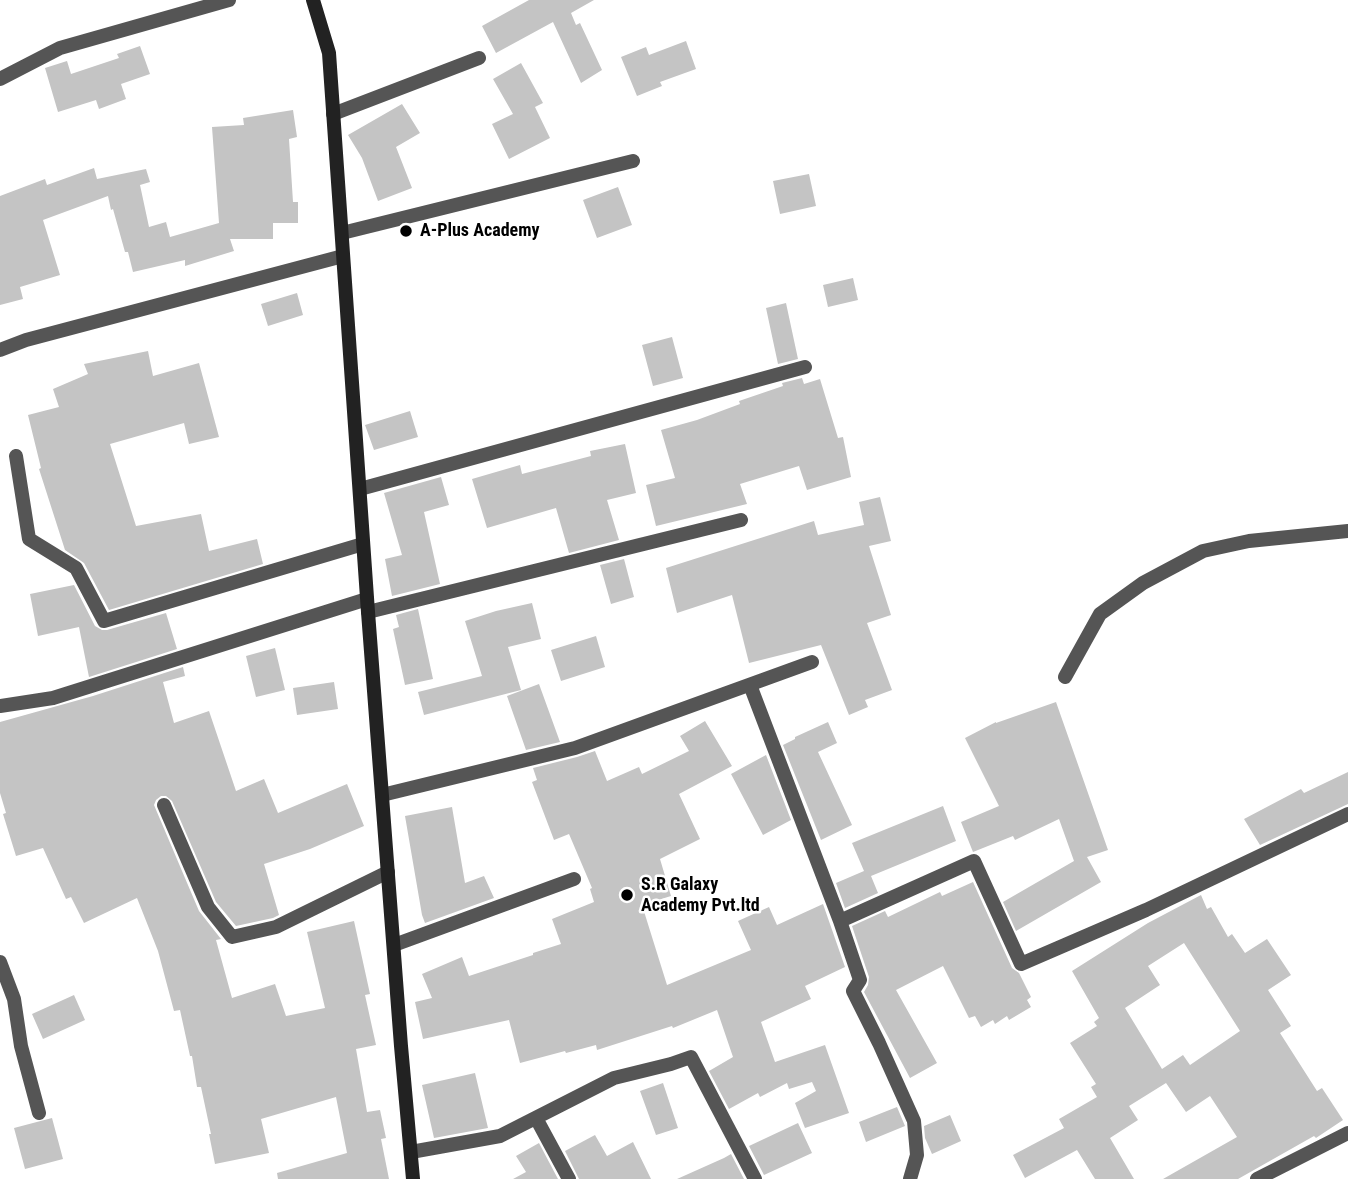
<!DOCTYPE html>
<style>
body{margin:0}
canvas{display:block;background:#fff}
</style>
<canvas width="1348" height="1179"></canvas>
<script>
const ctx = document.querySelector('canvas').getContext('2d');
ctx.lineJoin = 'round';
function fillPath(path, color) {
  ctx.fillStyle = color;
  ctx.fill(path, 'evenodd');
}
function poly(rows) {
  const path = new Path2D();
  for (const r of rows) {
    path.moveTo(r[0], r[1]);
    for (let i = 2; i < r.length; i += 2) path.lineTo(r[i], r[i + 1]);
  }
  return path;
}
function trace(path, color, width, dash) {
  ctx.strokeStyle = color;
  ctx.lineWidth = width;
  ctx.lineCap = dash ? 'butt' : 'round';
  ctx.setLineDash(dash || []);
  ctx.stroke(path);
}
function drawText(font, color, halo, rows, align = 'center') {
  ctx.font = font + ' "Roboto Condensed",sans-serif';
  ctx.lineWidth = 5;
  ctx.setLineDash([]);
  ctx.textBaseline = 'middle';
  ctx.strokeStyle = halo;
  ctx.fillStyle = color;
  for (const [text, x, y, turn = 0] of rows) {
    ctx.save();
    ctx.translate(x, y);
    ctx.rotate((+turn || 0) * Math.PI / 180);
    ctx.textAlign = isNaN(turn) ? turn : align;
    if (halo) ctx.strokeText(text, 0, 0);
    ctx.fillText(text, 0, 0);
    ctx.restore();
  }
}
fillPath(poly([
 [529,0,594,0,571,13,576,25,580,23,602,70,581,83,553,22,496,53,482,26],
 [686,41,696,69,660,82,662,86,637,96,621,57,646,47,649,55],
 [140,46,150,74,121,84,126,99,99,109,96,100,58,112,45,68,67,61,71,74,119,58,117,54],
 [521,63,543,103,535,107,550,138,509,159,492,124,513,114,493,79],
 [402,104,420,133,396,147,412,188,378,201,362,158,348,135],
 [293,110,297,137,289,139,293,202,298,202,298,223,273,223,273,239,230,239,234,251,185,266,185,260,133,272,128,252,125,252,113,209,111,210,108,196,43,220,60,275,20,287,23,299,0,305,0,196,45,179,47,185,94,168,97,179,146,169,150,182,140,185,149,227,166,222,170,237,219,223,212,127,244,125,243,118],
 [809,174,816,206,780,214,773,181],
 [618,187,632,225,597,238,583,200],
 [853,278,858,300,828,307,823,285],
 [297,293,303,315,268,326,261,304],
 [786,303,798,359,778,364,766,308],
 [672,337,683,378,653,386,642,345],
 [148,351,153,376,199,363,219,437,189,444,184,423,110,444,136,526,201,514,209,551,257,539,263,564,109,610,84,563,65,550,39,469,41,468,28,415,59,407,53,389,88,374,84,364],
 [802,378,804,384,820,379,838,438,843,437,851,477,807,490,799,466,740,484,747,504,656,526,646,485,675,478,661,430,697,420,740,404,739,401,783,386,782,383],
 [410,411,418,437,374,450,365,425],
 [625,444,636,493,607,500,619,540,569,553,556,508,487,528,472,479,520,465,522,474,591,456,590,451],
 [441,477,449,505,424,512,440,584,392,596,385,559,402,555,384,493],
 [880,497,891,541,869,546,891,615,867,623,892,690,865,700,868,707,849,715,821,645,749,663,732,595,677,613,666,568,814,521,818,535,864,525,859,502],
 [624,559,634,597,611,604,600,565],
 [74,585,95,626,102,630,107,630,166,613,177,649,89,677,79,627,38,636,30,594],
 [532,603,541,639,508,647,521,690,424,715,418,692,482,676,465,621,496,611],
 [418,609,433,679,405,685,393,629,399,627,396,615],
 [596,636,605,667,561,681,551,650],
 [275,648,285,690,256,697,246,656],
 [183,667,185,676,163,682,174,723,209,711,236,791,264,779,278,813,347,784,364,826,310,849,264,864,279,915,273,918,236,926,216,902,172,801,166,796,161,796,156,800,154,805,199,911,221,939,216,940,232,998,275,984,286,1016,325,1008,307,932,354,921,370,994,365,995,376,1045,356,1049,367,1112,380,1110,386,1138,381,1139,389,1179,278,1179,277,1173,347,1153,336,1097,261,1119,269,1153,215,1164,209,1134,211,1134,201,1087,197,1087,192,1056,190,1056,180,1010,174,1011,158,951,137,898,84,923,71,897,66,899,43,848,16,856,3,814,6,813,0,793,0,722,93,696],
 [334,682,338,709,297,715,293,688],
 [539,684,560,742,526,750,507,696],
 [1056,702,1108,850,1087,857,1101,882,1016,931,1003,902,1074,861,1059,819,1015,840,1013,836,973,852,961,822,999,806,965,738,996,722,996,723],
 [705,721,732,766,679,794,700,839,660,859,671,896,642,905,667,985,751,950,738,921,769,907,777,925,823,904,845,967,805,986,811,999,761,1022,775,1062,825,1045,849,1113,805,1128,795,1103,816,1091,812,1082,789,1089,787,1083,760,1097,758,1093,729,1109,709,1071,733,1057,717,1010,673,1028,672,1026,597,1050,596,1045,566,1053,565,1051,520,1063,509,1020,423,1039,415,1002,432,998,422,974,462,957,469,976,533,955,533,953,561,944,552,919,594,902,590,889,592,888,569,834,554,840,532,782,537,780,533,768,577,757,595,751,607,781,639,767,642,774,689,751,680,736],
 [828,722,837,743,818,752,852,825,821,840,783,745,795,739,795,737],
 [766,755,791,820,763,835,731,774],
 [1348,772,1348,804,1260,845,1244,819,1301,789,1304,793],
 [943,806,956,841,871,876,878,893,845,908,836,883,864,871,852,843],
 [452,807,465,883,484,876,494,898,425,923,422,915,405,816],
 [973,882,1012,968,1019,973,1031,997,1027,1000,1031,1007,1009,1020,1007,1016,995,1024,993,1020,981,1027,975,1016,969,1018,943,966,896,990,937,1063,910,1078,864,992,868,985,869,977,852,926,885,911,888,917,940,892,942,896],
 [1201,895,1207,909,1211,907,1228,937,1232,934,1245,953,1267,939,1291,975,1268,990,1291,1026,1280,1033,1317,1091,1322,1088,1343,1120,1316,1138,1314,1136,1238,1179,1163,1179,1237,1137,1210,1096,1186,1112,1166,1083,1129,1106,1138,1120,1110,1138,1134,1179,1095,1179,1077,1150,1025,1178,1013,1155,1064,1128,1059,1119,1097,1097,1091,1087,1096,1084,1070,1043,1097,1026,1094,1022,1099,1018,1072,971,1148,923],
 [1184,943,1240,1031,1190,1065,1183,1055,1162,1069,1125,1008,1160,985,1148,966],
 [74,995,85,1020,43,1039,32,1014],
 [475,1073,488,1128,434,1138,422,1085],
 [663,1083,678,1128,656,1135,640,1091],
 [897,1107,905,1126,866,1142,859,1122],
 [950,1115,961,1141,932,1154,925,1138,924,1126],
 [52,1118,63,1159,25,1169,14,1128],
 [798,1123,812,1153,764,1175,749,1146],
 [595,1135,607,1156,633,1142,651,1179,579,1179,565,1151],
 [539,1143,558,1179,513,1179,526,1172,516,1156],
 [731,1154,744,1179,677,1179,724,1158]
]), '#c4c4c4');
trace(poly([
 [0,79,60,48,229,0],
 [333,114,479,58],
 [342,233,633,161],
 [0,350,26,340,343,256],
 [16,456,29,539,76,568,104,621,363,544],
 [360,489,805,367],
 [368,612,741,520],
 [1065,677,1100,614,1143,583,1203,551,1249,541,1348,531],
 [750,685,840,921,860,980,853,991,879,1043,914,1121,917,1155,910,1179],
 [0,706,53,698,367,599],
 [382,795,575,748,812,662],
 [164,805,208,907,232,937,276,927,388,872],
 [840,921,974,861,1021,964,1146,910,1348,814],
 [394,945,574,879],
 [0,962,14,999,21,1046,39,1113],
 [536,1118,569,1179],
 [411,1152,500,1136,614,1078,671,1064,691,1057,755,1179],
 [1257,1179,1348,1133]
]), '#555', 14);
trace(poly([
 [313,0,329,53,368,612,401,1046,413,1179]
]), '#222', 14);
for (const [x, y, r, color] of [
 [406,231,7,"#000"],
 [627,895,7,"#000"]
]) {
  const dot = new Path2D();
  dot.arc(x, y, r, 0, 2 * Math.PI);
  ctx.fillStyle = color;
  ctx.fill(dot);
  trace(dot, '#fff', 2.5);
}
drawText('bold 18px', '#000', '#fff', [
 ["A-Plus Academy",420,231],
 ["S.R Galaxy",641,885],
 ["Academy Pvt.ltd",641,906]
], 'left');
</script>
